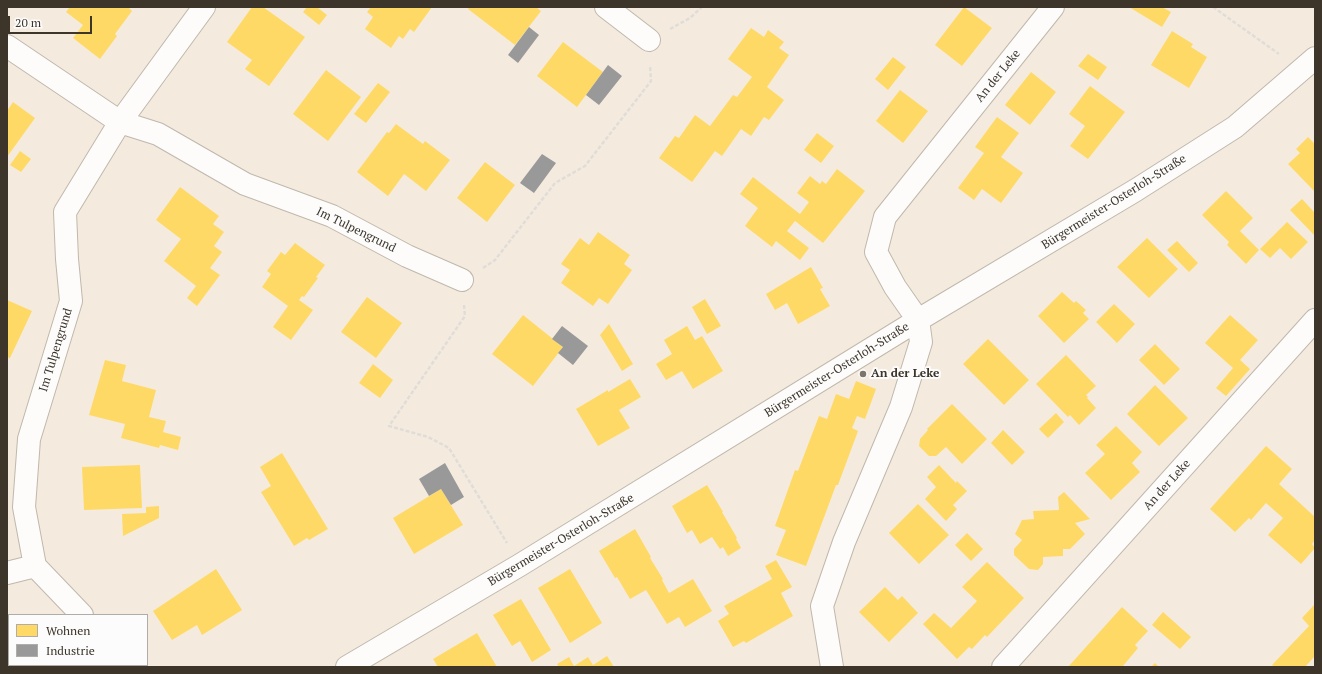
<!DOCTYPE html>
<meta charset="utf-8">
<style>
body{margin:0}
#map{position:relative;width:1322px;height:674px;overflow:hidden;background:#f4ebde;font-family:"PT Serif",serif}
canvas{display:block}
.frame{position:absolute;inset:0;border:8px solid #3d352a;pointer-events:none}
.legend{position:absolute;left:8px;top:614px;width:140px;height:52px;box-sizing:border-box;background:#fcfcfc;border:1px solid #b0aca8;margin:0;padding:5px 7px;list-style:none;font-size:12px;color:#3d352a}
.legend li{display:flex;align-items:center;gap:8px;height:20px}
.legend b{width:20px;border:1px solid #b0aca8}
.scale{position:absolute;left:8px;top:16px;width:84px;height:18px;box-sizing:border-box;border:2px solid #3d352a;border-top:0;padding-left:5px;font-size:12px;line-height:14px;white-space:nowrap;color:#3d352a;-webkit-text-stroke:3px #fcfcfc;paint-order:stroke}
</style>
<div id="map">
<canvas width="1322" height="674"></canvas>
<div class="frame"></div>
<ul class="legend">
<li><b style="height:11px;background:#ffd966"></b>Wohnen</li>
<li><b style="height:11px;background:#999"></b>Industrie</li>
</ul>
<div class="scale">20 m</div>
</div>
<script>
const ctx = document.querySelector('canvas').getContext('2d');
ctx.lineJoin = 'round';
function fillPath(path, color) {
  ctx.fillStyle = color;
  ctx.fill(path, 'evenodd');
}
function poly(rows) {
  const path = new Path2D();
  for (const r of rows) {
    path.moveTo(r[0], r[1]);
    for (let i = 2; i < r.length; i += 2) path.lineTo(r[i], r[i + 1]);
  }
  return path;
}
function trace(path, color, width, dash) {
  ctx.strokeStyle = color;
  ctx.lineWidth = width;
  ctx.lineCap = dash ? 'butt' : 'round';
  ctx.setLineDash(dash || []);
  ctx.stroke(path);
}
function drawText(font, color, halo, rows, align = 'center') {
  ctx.font = font + ' "PT Serif",serif';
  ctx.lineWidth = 4;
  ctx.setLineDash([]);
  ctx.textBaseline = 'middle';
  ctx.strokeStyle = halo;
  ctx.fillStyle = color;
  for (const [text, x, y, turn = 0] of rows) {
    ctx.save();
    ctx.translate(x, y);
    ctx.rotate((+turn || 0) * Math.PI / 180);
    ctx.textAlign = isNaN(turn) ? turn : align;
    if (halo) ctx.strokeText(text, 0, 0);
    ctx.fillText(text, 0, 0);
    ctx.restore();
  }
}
fillPath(poly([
 [70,7,128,7,132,11,115,34,117,36,100,59,73,38,83,25,66,12],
 [252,7,263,7,305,37,269,86,245,69,252,60,227,42],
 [307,7,317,7,327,15,319,25,303,12],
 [371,7,432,7,414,32,410,29,403,39,399,36,391,48,365,29,373,17,367,12],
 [469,7,536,7,541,11,515,45,468,9],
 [964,7,992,28,962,66,935,45],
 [1129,7,1162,7,1171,12,1162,27],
 [751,28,764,37,768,30,784,42,779,48,789,55,767,87,784,100,769,120,764,117,751,136,741,129,722,156,715,151,692,182,659,158,675,136,679,138,695,115,710,126,733,95,737,97,752,77,728,59],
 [1172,31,1193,44,1191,47,1207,57,1189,88,1151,65],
 [563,42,603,72,577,107,537,76],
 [1088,54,1107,67,1098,80,1078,66],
 [893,57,906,67,888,90,875,79],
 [326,70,361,97,328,141,293,114],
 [1031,72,1056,92,1030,125,1005,105],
 [378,83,390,92,366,123,354,114],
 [1090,86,1125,112,1088,159,1070,146,1085,126,1069,114],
 [900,90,928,111,903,143,876,121],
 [13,102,35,118,7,157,7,111],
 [997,117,1019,133,1001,157,1023,173,1001,203,982,189,974,200,958,188,984,153,975,147],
 [396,124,423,144,425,141,450,160,426,191,404,174,388,196,357,172,387,132,389,133],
 [817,133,834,146,821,163,804,150],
 [1308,137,1315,144,1315,189,1314,191,1288,164,1300,153,1296,149],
 [20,151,31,159,21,172,10,165],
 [485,162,515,185,487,222,457,198],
 [837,169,865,191,823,243,795,221,787,231,809,248,800,260,776,241,772,247,745,226,758,208,740,194,753,177,800,214,809,202,797,193,810,176,820,184,822,181,826,184],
 [180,187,219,216,213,224,224,232,214,246,222,252,210,268,220,275,197,306,187,298,196,286,164,261,181,239,156,220],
 [1226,191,1253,218,1240,231,1259,250,1246,264,1227,245,1229,242,1202,215],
 [1302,199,1315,213,1315,236,1290,210],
 [1287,222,1308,242,1291,259,1280,248,1270,258,1260,249],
 [598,232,630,255,624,264,632,270,608,304,599,298,593,306,561,283,570,270,561,264,580,238,589,245],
 [1147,238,1178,269,1149,298,1117,267],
 [1177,241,1198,263,1189,272,1167,250],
 [295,243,325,265,316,277,318,278,304,297,302,296,299,300,313,310,291,340,273,327,288,306,262,287,271,274,267,271,281,252,285,255],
 [811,267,823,288,820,289,830,306,798,324,787,303,775,310,766,294],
 [1062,292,1074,303,1076,301,1086,310,1083,313,1089,319,1064,343,1038,316],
 [367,297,402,323,376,358,341,332],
 [705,299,721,326,707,334,692,307],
 [7,300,32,311,10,358,7,357],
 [1114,304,1135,324,1117,343,1096,322],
 [523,315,563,347,533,386,492,354],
 [1230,315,1258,340,1240,360,1250,369,1226,396,1216,388,1233,368,1205,343],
 [609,324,633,364,622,371,600,335],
 [687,326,695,340,702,336,723,371,693,389,682,371,666,380,656,364,672,354,664,340],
 [988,339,1029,380,1004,405,963,364],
 [1155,344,1180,369,1164,385,1139,360],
 [1066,355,1096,386,1086,395,1088,397,1087,398,1096,408,1079,425,1070,415,1068,417,1036,384],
 [105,360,126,365,122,381,156,390,149,417,166,421,163,432,181,437,178,450,160,445,159,448,121,438,125,424,89,415],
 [373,364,393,380,380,398,359,383],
 [630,379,641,397,619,410,630,428,598,446,576,409,608,390,608,392],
 [856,381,876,389,865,419,857,416,852,428,858,431,838,485,836,485,806,566,776,555,786,530,775,526,795,470,798,471,819,416,827,419,836,394,849,399],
 [1155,385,1188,418,1159,446,1127,414],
 [952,404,987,439,962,464,946,447,936,456,929,456,919,446,920,439,928,430,927,429],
 [1056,413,1064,422,1048,438,1039,429],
 [1116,426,1142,452,1132,463,1140,472,1111,500,1085,473,1105,454,1096,445],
 [1003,430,1025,452,1012,465,991,443],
 [1266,446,1292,469,1279,484,1315,517,1315,540,1312,544,1315,548,1301,564,1268,535,1283,518,1266,503,1251,520,1249,518,1235,532,1210,509],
 [282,453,328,529,309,540,307,538,294,546,261,492,271,486,260,467],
 [140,465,142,508,84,510,82,467],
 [939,465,956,483,957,481,967,491,953,505,957,509,946,521,925,499,936,487,927,477],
 [707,485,723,512,722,512,737,538,736,539,741,548,728,556,723,547,720,549,712,537,700,544,692,530,687,533,672,506],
 [441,489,463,525,414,554,393,518],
 [1064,492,1090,519,1075,523,1085,534,1070,549,1063,549,1063,556,1043,557,1043,564,1038,570,1029,569,1014,555,1014,549,1022,540,1015,534,1022,520,1034,519,1033,511,1059,510,1058,497],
 [918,504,949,535,919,564,889,533],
 [159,506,159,518,123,536,122,514,146,513,146,507],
 [635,529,651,557,650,558,663,579,662,580,669,593,693,579,712,611,685,627,679,617,667,624,646,590,630,599,617,577,615,578,599,551],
 [967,533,983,549,971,561,955,545],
 [776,560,792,587,781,593,793,616,746,643,744,641,733,647,718,621,729,614,724,606,772,579,765,566],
 [987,562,1024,598,987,637,985,635,972,649,969,647,957,659,923,624,934,613,951,628,977,601,962,587],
 [216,569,242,610,202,635,197,625,172,640,153,611],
 [570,569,602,623,570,643,538,588],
 [885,587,898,600,902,596,918,613,889,642,859,612],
 [521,599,551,650,532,662,520,641,512,646,493,615],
 [1314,605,1315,656,1305,667,1275,667,1272,665,1309,626,1302,618],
 [1122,607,1148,631,1135,645,1138,648,1123,666,1122,667,1068,667],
 [1163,612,1191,637,1180,649,1152,625],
 [477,633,497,667,438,667,433,659],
 [607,656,614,667,559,667,557,664,569,657,574,666,588,657,593,665],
 [1155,663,1159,667,1151,667],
 [34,665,43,665,44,667,28,667]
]), '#ffd966');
fillPath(poly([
 [529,27,539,35,518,63,508,55],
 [608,65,622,76,599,105,586,95],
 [542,154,556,163,534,193,520,183],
 [562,326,588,346,573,365,558,353,563,347,552,339],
 [445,463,464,497,451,505,441,489,429,496,419,479]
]), '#999');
const minor = poly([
 [606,7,649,40],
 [7,46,120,122,158,134,245,184,332,216,407,256,462,280],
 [35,566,24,507,29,439,71,301,67,259,65,212,120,122,204,7],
 [7,573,35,566,82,615],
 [116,665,117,667],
 [347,667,520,565,918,320,1136,190,1235,127,1315,58],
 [832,667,822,606,844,542,901,407,921,342,918,320,895,287,876,252,885,217,1053,7],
 [1003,667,1315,320]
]);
trace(minor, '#bfb8ac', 24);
trace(poly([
 [1213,7,1279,54],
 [670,29,690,18,702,7],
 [483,268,495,260,555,183,585,166,651,81,650,65],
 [464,305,465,316,389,426,428,437,449,448,507,543]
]), '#e0ddd9', 2.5, [4, 2]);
trace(minor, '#fdfcfa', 22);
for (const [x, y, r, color] of [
 [863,374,4,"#7d7569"]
]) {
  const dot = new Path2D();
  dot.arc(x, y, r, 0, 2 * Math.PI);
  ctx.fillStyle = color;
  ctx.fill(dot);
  trace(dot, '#fcfcfc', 1.5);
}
drawText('12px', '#3d352a', '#fcfcfc', [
 ["An der Leke",998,76,-51],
 ["Bürgermeister-Osterloh-Straße",1114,202,-32],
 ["Im Tulpengrund",356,230,26],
 ["Im Tulpengrund",56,350,-73],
 ["Bürgermeister-Osterloh-Straße",837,370,-32],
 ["An der Leke",1167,485,-48],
 ["Bürgermeister-Osterloh-Straße",561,540,-31]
]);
drawText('bold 12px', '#3d352a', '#fcfcfc', [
 ["An der Leke",871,374]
], 'left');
</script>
